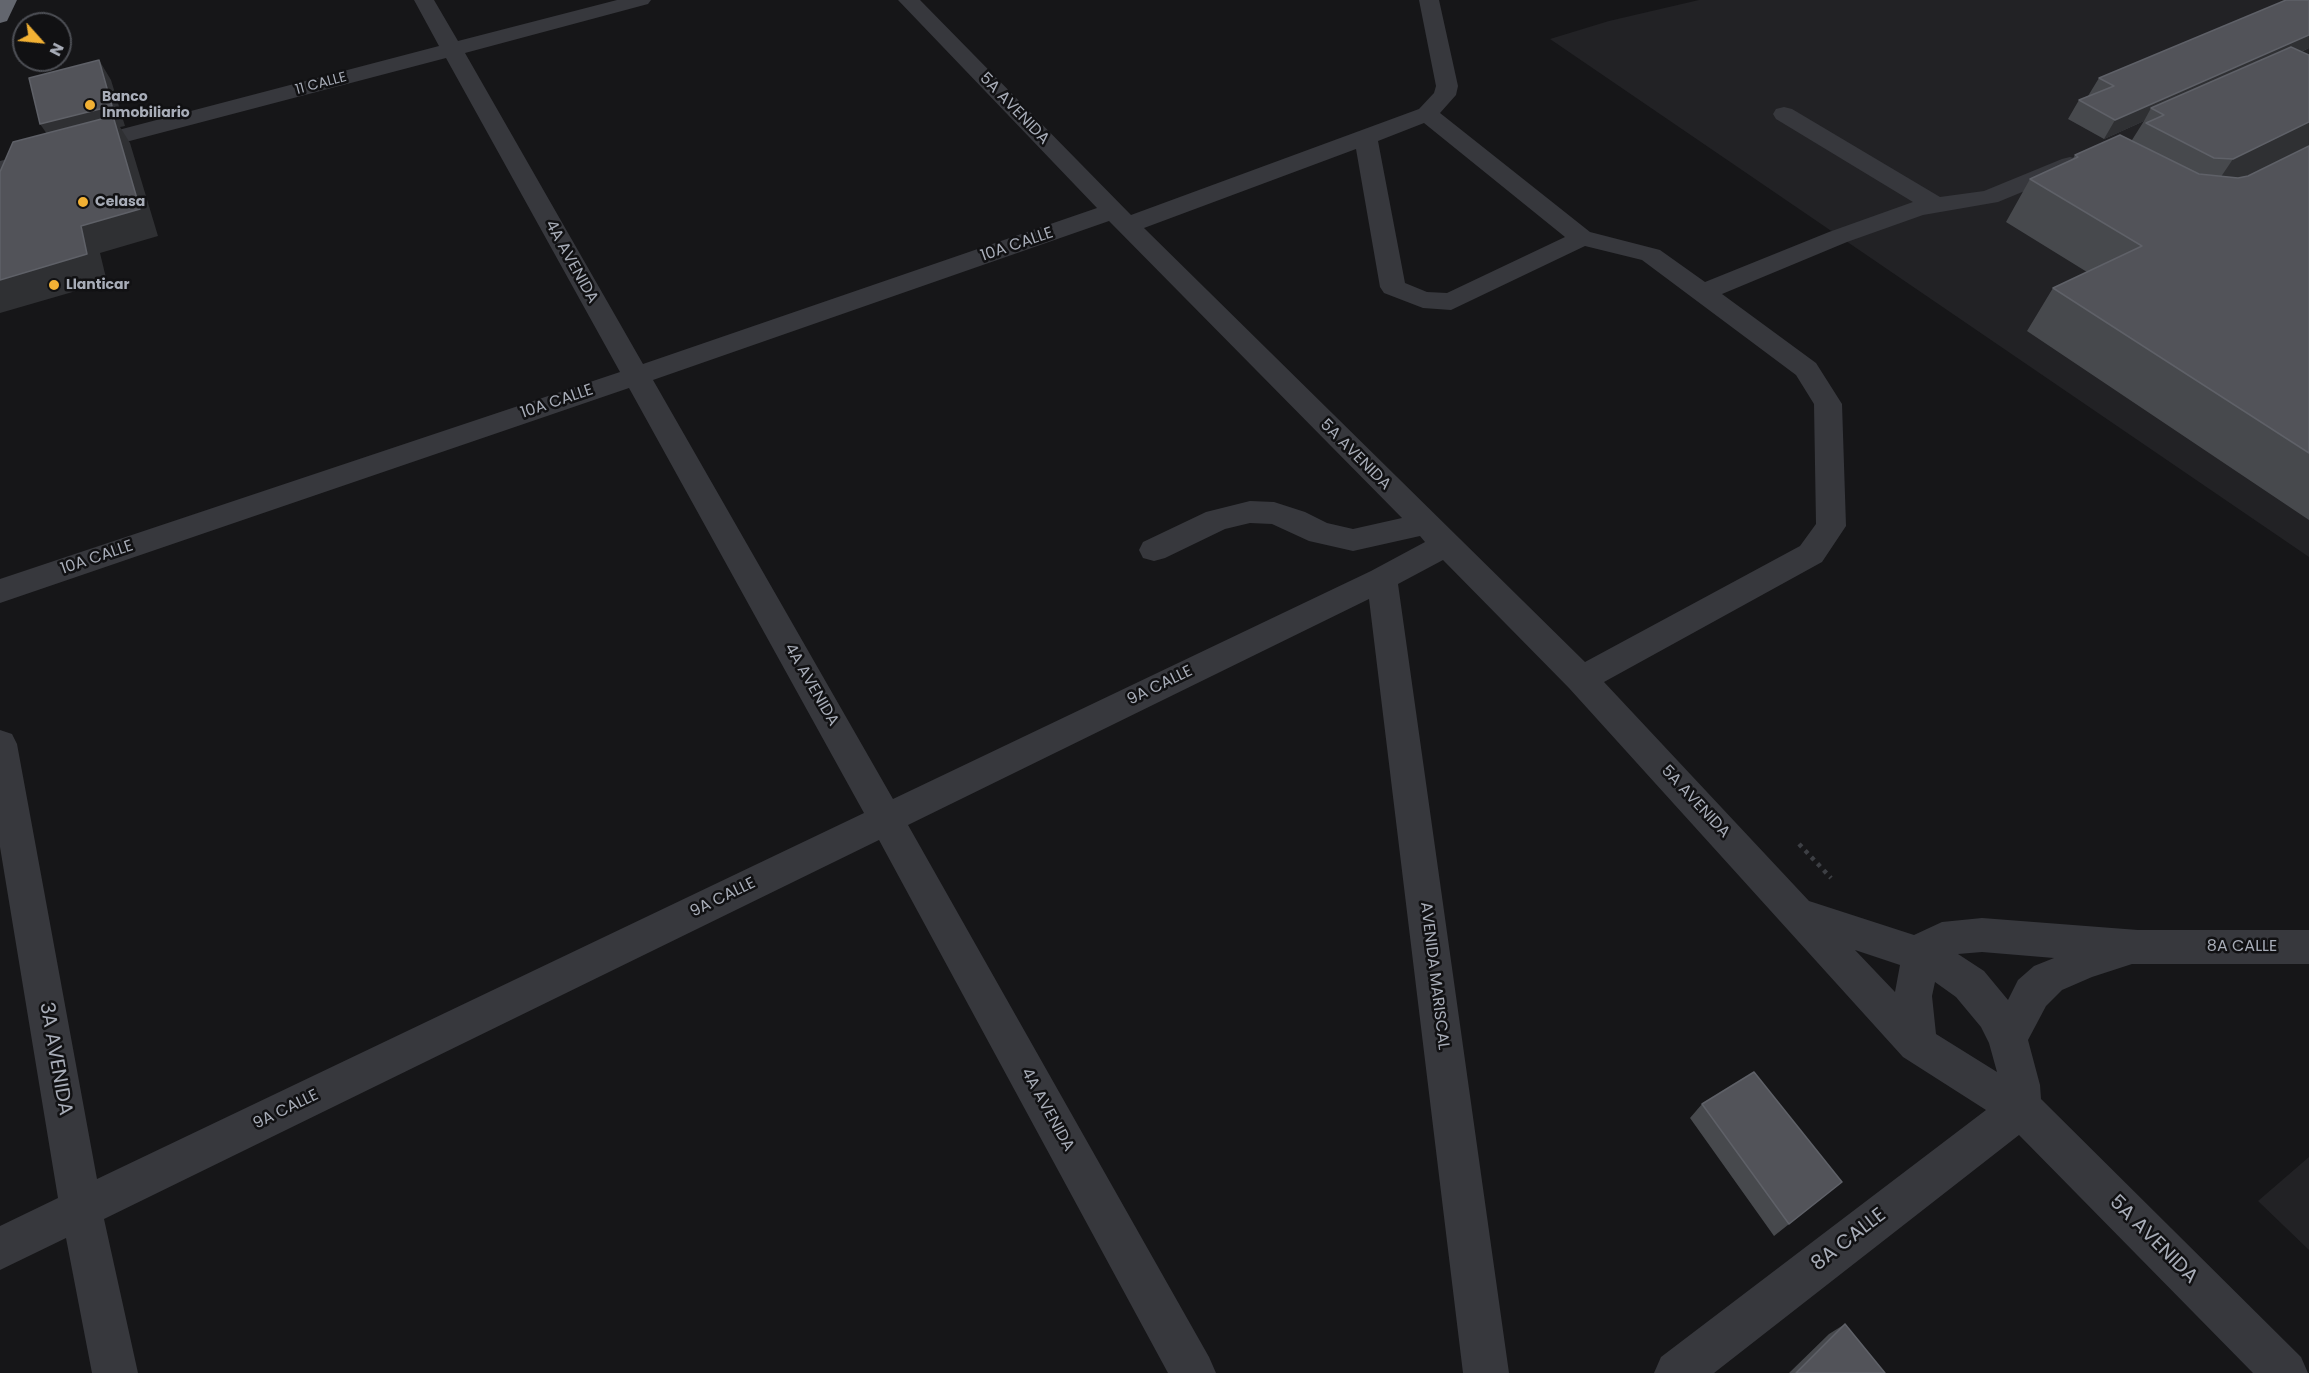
<!DOCTYPE html>
<style>
body{margin:0}
#map{position:relative;width:2309px;height:1373px;overflow:hidden;background:#161618;font-family:Poppins,sans-serif}
canvas{display:block}
.north{position:absolute;left:12px;top:12px;width:60px;height:60px;box-sizing:border-box;background:#111113;border:2px solid #4d4f55;border-radius:50%;rotate:117deg;font-size:16px;font-weight:700;line-height:24px;text-align:center;color:#a8adb8}
.north::after{content:'';display:block;margin:auto;width:21px;height:27px;background:#f2b134;clip-path:polygon(50% 0,100% 100%,50% 72%,0 100%)}
</style>
<div id="map">
<canvas width="2309" height="1373"></canvas>
<div class="north">N</div>
</div>
<script>
const ctx = document.querySelector('canvas').getContext('2d');
ctx.lineJoin = 'round';
function fillPath(path, color) {
  ctx.fillStyle = color;
  ctx.fill(path, 'evenodd');
}
function poly(rows) {
  const path = new Path2D();
  for (const r of rows) {
    path.moveTo(r[0], r[1]);
    for (let i = 2; i < r.length; i += 2) path.lineTo(r[i], r[i + 1]);
  }
  return path;
}
function trace(path, color, width, dash) {
  ctx.strokeStyle = color;
  ctx.lineWidth = width;
  ctx.lineCap = dash ? 'butt' : 'round';
  ctx.setLineDash(dash || []);
  ctx.stroke(path);
}
function drawText(font, color, halo, rows, align = 'center') {
  ctx.font = font + ' Poppins,sans-serif';
  ctx.lineWidth = 5;
  ctx.setLineDash([]);
  ctx.textBaseline = 'middle';
  ctx.strokeStyle = halo;
  ctx.fillStyle = color;
  for (const [text, x, y, turn = 0] of rows) {
    ctx.save();
    ctx.translate(x, y);
    ctx.rotate((+turn || 0) * Math.PI / 180);
    ctx.textAlign = isNaN(turn) ? turn : align;
    if (halo) ctx.strokeText(text, 0, 0);
    ctx.fillText(text, 0, 0);
    ctx.restore();
  }
}
fillPath(poly([
 [1699,0,2309,0,2309,557,1550,39,1609,21],
 [2309,1157,2309,1250,2258,1201]
]), '#222225');
trace(poly([
 [1799,844,1831,878]
]), '#3d3f44', 4.5, [4, 5]);
fillPath(poly([
 [414,0,434,0,458,41,617,0,651,0,648,4,465,53,643,364,1097,208,898,0,920,0,1131,215,1419,109,1434,93,1436,86,1419,0,1439,0,1458,86,1456,95,1440,113,1590,232,1660,250,1705,282,1829,232,1913,202,1776,119,1773,114,1776,109,1784,107,1792,109,1940,197,1984,191,2062,159,2070,157,2078,159,2082,164,2078,169,1998,202,1923,215,1847,242,1722,294,1816,363,1842,404,1846,526,1822,562,1604,682,1809,901,1914,935,1942,922,1982,918,2138,930,2309,930,2309,964,2132,964,2092,977,2062,990,2046,1006,2028,1040,2040,1085,2041,1099,2301,1357,2308,1373,2253,1373,2019,1135,1714,1373,1654,1373,1661,1357,1986,1110,1903,1057,1569,688,1443,560,1398,584,1509,1373,1463,1373,1369,599,908,825,1209,1357,1216,1373,1168,1373,879,840,104,1219,138,1373,92,1373,66,1238,0,1270,0,1226,58,1198,0,847,0,730,12,734,17,744,97,1179,864,813,629,388,0,603,0,579,620,372,446,58,0,175,0,161,439,46,414,0],
 [1424,123,1565,237,1447,293,1427,292,1405,283,1378,141,1424,123],
 [1356,149,1380,287,1384,293,1423,308,1451,310,1585,246,1642,260,1796,375,1814,404,1816,524,1800,546,1585,662,1144,228,1356,149],
 [1109,221,1402,518,1353,529,1327,523,1305,512,1274,502,1250,501,1206,512,1143,542,1139,550,1143,558,1154,561,1165,558,1225,529,1250,523,1272,524,1309,541,1353,551,1420,536,1425,542,1371,571,893,799,653,380,1109,221],
 [1855,950,1900,965,1895,992,1855,950],
 [1982,952,2054,958,2034,966,2018,980,2008,1000,1984,971,1958,954,1982,952],
 [1935,982,1956,997,1981,1027,1989,1043,1997,1072,1936,1034,1932,996,1935,982]
]), '#37383d');
fillPath(poly([
 [0,0,17,0,7,21,0,23,0,0]
]), '#63666e');
fillPath(poly([
 [2309,0,2309,48,2301,52,2309,56,2309,520,2027,331,2053,288,2087,272,2006,222,2030,179,2072,160,2075,155,2132,140,2144,121,2104,139,2068,119,2079,100,2088,96,2099,78],
 [1702,1104,1842,1182,1774,1236,1690,1118],
 [1845,1324,1885,1373,1789,1373,1829,1334]
]), '#47494d');
fillPath(poly([
 [2309,35,2309,48,2161,113,2151,108,2144,121,2104,139,2115,120],
 [99,60,111,80,125,126,120,127,130,143,158,236,100,253,107,282,0,313,0,280,81,226,54,144,40,124],
 [2309,122,2309,146,2204,202,2233,159]
]), '#2f3033');
const building = poly([
 [2286,0,2309,0,2309,35,2115,120,2079,100,2114,86,2099,78,2286,0],
 [2291,47,2309,55,2309,122,2233,159,2214,158,2146,123,2164,115,2151,108,2291,47],
 [99,60,112,106,40,124,29,78,99,60],
 [113,116,140,209,81,226,87,254,0,280,0,172,13,142,113,116],
 [2120,135,2199,174,2238,178,2248,176,2309,146,2309,453,2053,288,2142,246,2030,179,2078,157,2075,155,2120,135],
 [1754,1072,1842,1182,1789,1224,1702,1104,1754,1072],
 [1845,1324,1885,1373,1796,1373,1845,1324]
]);
fillPath(building, '#525359');
trace(building, '#5f6168', 1.5);
for (const [x, y, r, color] of [
 [90,105,6,"#f2b134"],
 [83,202,6,"#f2b134"],
 [54,285,6,"#f2b134"]
]) {
  const dot = new Path2D();
  dot.arc(x, y, r, 0, 2 * Math.PI);
  ctx.fillStyle = color;
  ctx.fill(dot);
  trace(dot, '#111113', 2);
}
drawText('14px', '#a8adb8', '#111113', [
 ["11 CALLE",321,84,-15]
]);
drawText('bold 14px', '#a8adb8', '#111113', [
 ["Banco",102,97],
 ["Inmobiliario",102,113],
 ["Celasa",95,202],
 ["Llanticar",66,285]
], 'left');
drawText('16px', '#a8adb8', '#111113', [
 ["5A AVENIDA",1014,109,46],
 ["10A CALLE",1017,245,-19],
 ["4A AVENIDA",571,262,61],
 ["10A CALLE",557,402,-19],
 ["5A AVENIDA",1355,455,45],
 ["10A CALLE",97,558,-19],
 ["4A AVENIDA",811,685,60],
 ["9A CALLE",1160,686,-26],
 ["5A AVENIDA",1695,802,47],
 ["9A CALLE",723,898,-26],
 ["8A CALLE",2242,947],
 ["AVENIDA MARISCAL",1434,976,83],
 ["9A CALLE",286,1110,-26],
 ["4A AVENIDA",1047,1110,61]
]);
drawText('20px', '#a8adb8', '#111113', [
 ["3A AVENIDA",55,1059,80],
 ["8A CALLE",1849,1240,-38],
 ["5A AVENIDA",2153,1240,45]
]);
</script>
